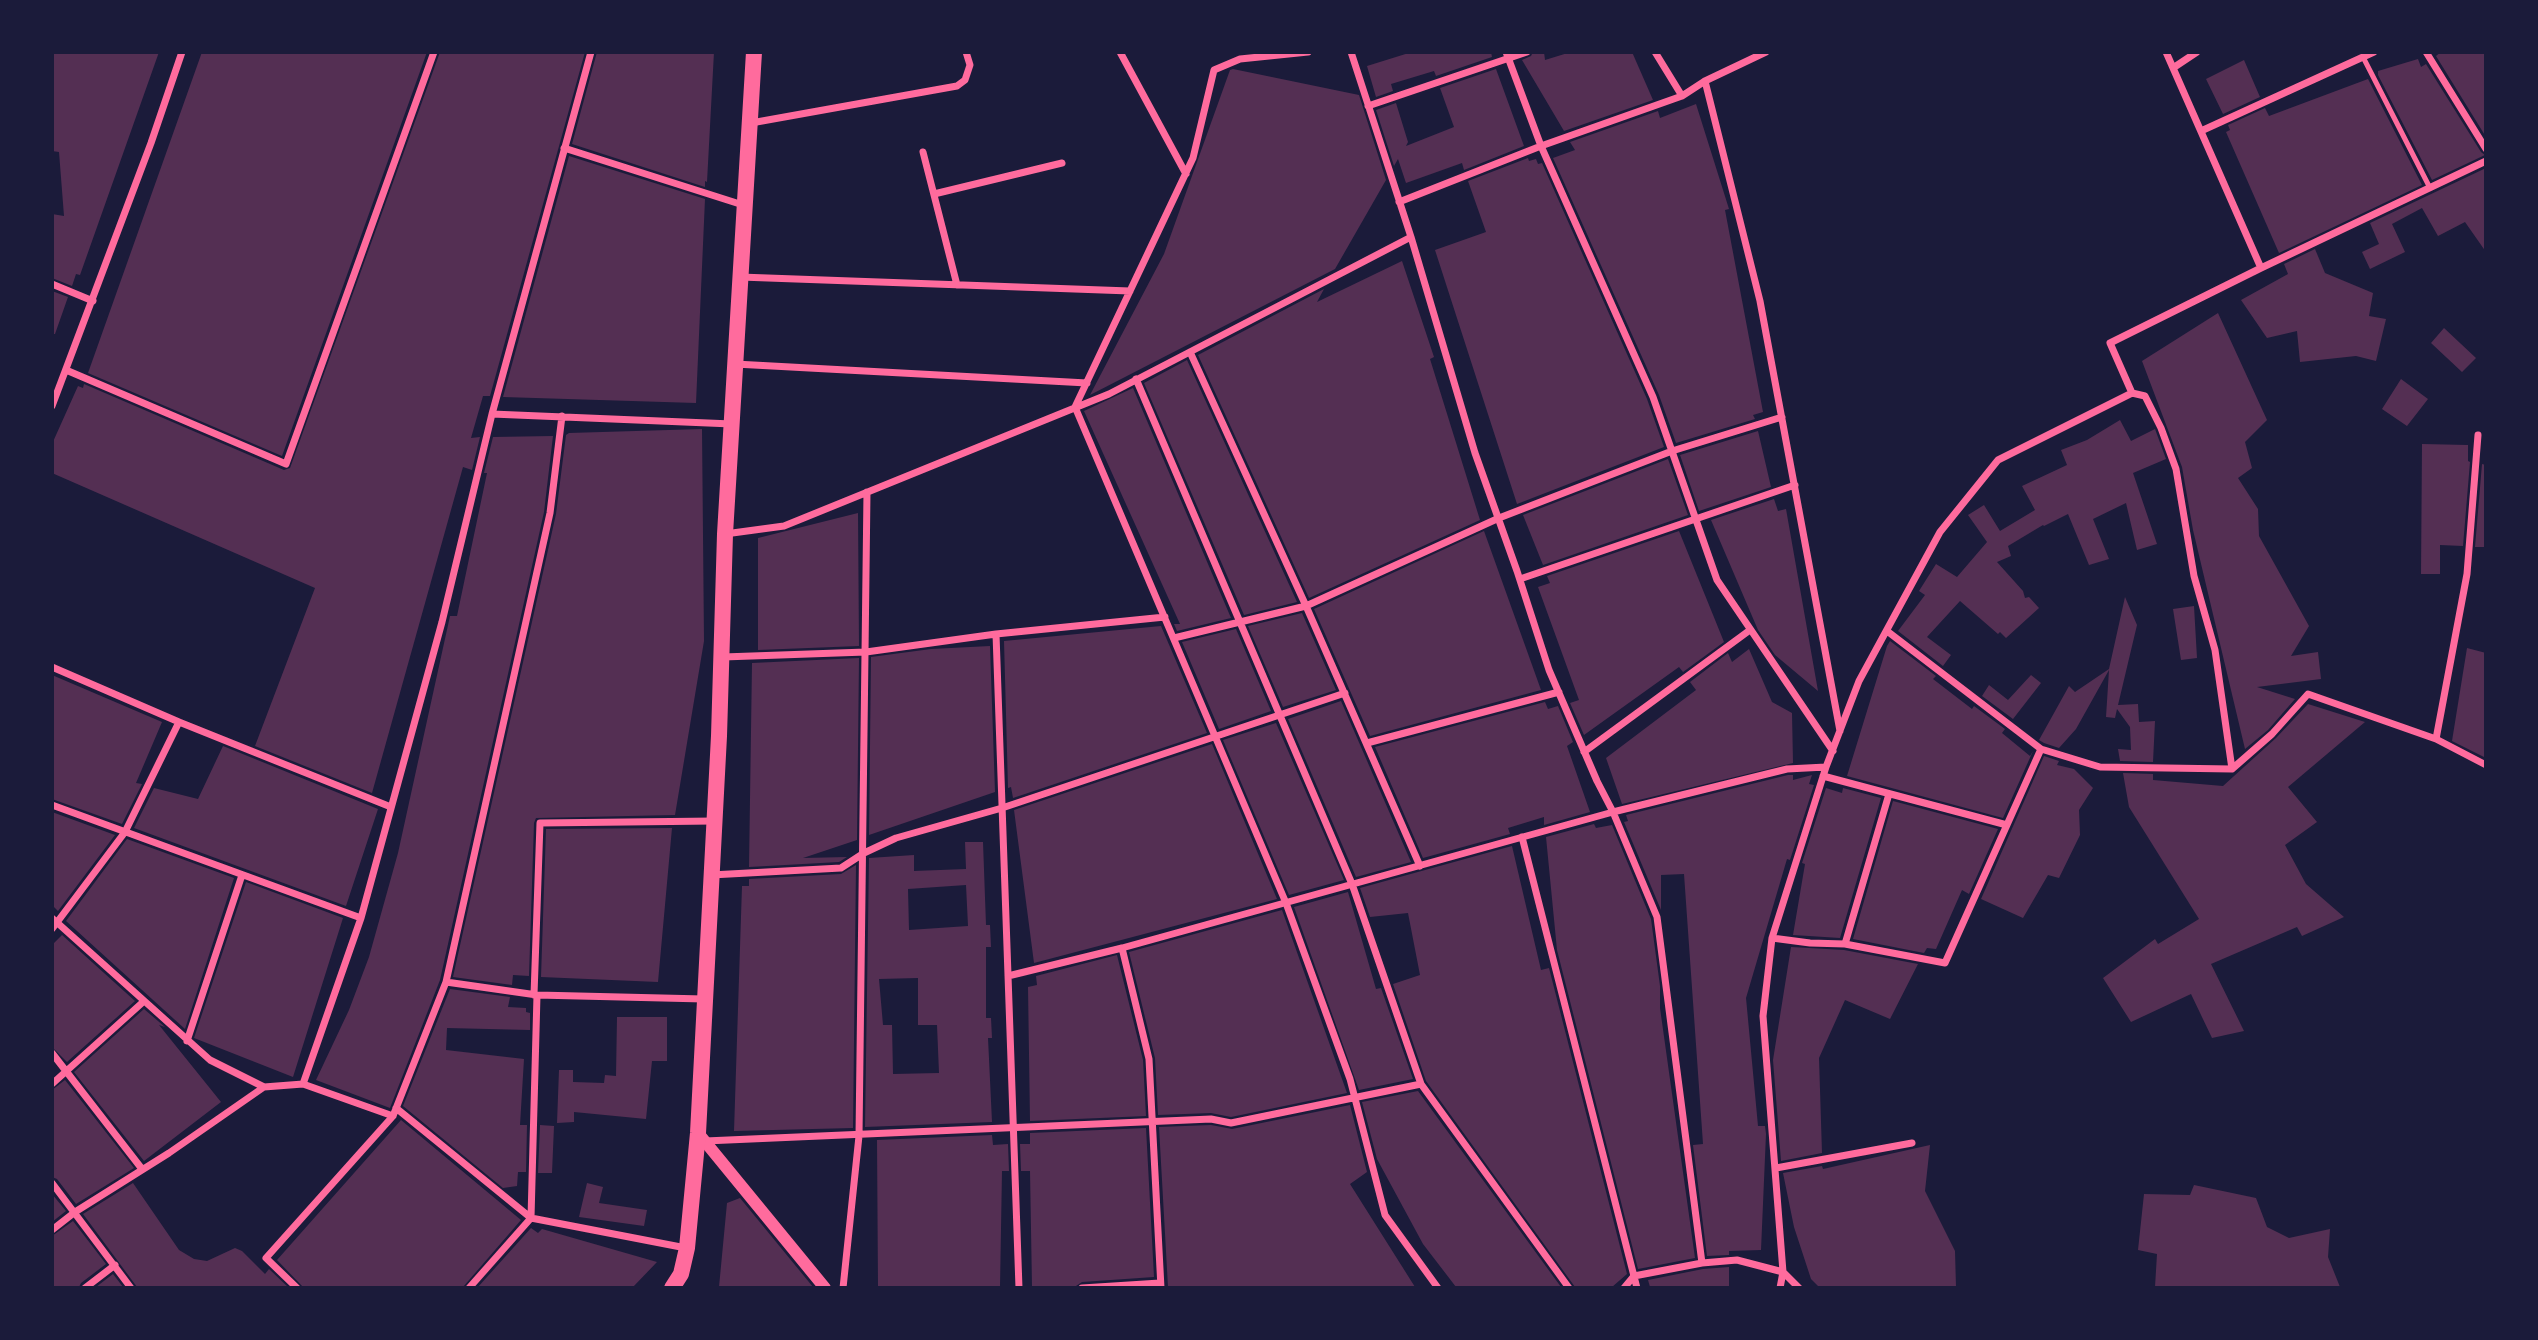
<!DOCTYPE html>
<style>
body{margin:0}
#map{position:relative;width:2538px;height:1340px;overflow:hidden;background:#1b1b3a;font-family:"Varela Round",sans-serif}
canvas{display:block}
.frame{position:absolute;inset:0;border:54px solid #1b1b3a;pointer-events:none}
</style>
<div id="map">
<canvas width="2538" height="1340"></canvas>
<div class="frame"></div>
</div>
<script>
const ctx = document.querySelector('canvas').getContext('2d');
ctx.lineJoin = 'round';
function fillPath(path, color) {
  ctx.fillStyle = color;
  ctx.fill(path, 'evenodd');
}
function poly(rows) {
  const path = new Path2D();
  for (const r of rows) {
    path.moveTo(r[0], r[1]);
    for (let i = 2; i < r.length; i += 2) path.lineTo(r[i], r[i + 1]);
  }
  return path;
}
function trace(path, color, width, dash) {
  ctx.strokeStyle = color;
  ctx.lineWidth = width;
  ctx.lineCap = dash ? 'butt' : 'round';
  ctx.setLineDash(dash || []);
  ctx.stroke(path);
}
fillPath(poly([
 [52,52,159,52,80,275,76,274,72,286,52,278,52,214,64,216,59,152,52,151],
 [202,52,427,52,282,456,88,373],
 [440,52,585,52,490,396,483,396,471,438,480,437,472,470,463,467,372,793,255,746,315,588,52,473,52,444,78,386,83,388,84,384,284,470,290,468],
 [597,52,714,52,707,182,705,181,705,187,572,144],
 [1412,52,1491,52,1492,57,1436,76,1434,71,1391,84,1393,91,1376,97,1367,66],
 [1533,52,1544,52,1545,60,1571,52,1632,52,1653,100,1564,131,1522,60,1531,56],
 [2441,52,2486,52,2486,137,2436,56],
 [2418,59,2421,67,2426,64,2481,152,2485,155,2432,180,2378,75,2378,71],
 [2244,60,2260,97,2223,114,2206,79],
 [1233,69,1359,95,1386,180,1335,269,1090,395,1164,254,1230,70],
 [1496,69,1524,146,1464,170,1462,163,1406,183,1398,159,1394,166,1376,110,1396,103,1408,142,1406,146,1454,127,1440,88],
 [2368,79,2422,185,2279,253,2226,132,2230,130,2228,125,2265,108,2269,116],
 [1696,104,1729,209,1725,210,1763,412,1753,415,1755,419,1676,443,1659,395,1553,158,1575,150,1570,142,1658,111,1660,118],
 [569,156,705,199,696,403,503,397],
 [1528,158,1529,161,1536,159,1538,164,1542,163,1647,399,1664,447,1517,504,1435,250,1486,232,1468,181],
 [2486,168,2486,252,2465,222,2438,236,2422,208,2392,224,2405,252,2370,269,2362,252,2379,244,2370,223],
 [2315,249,2325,273,2373,293,2369,316,2386,319,2376,361,2356,356,2300,362,2297,331,2267,338,2241,300,2288,274,2284,264],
 [1402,261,1434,357,1430,359,1480,520,1309,598,1198,355,1324,289,1317,302],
 [52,291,68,297,55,334,52,334],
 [2218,313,2267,420,2245,442,2252,468,2238,478,2258,509,2259,536,2309,626,2291,656,2318,652,2321,679,2257,687,2295,699,2268,730,2245,749,2193,530,2182,467,2142,361],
 [2444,328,2476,358,2462,372,2431,343],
 [1187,360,1297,602,1244,615,1144,383],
 [2401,379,2428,399,2407,426,2382,409],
 [1133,388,1231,618,1177,631,1174,624,1180,624,1084,411],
 [2120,420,2131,441,2155,429,2166,459,2133,473,2157,544,2137,550,2126,503,2093,519,2109,559,2089,565,2068,514,2044,526,2043,525,2008,546,2011,556,1997,562,2023,591,2025,598,2029,597,2039,608,2006,638,2000,632,1998,634,1960,601,1927,637,1951,655,1943,666,1898,631,1925,595,1919,591,1936,564,1957,577,1987,542,1968,515,1984,505,2000,531,2035,510,2022,486,2067,465,2061,450,2087,440],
 [702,429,704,641,675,815,536,818,534,823,529,976,513,975,512,985,453,977,556,514,566,435,569,433],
 [1758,431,1771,487,1699,511,1680,455],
 [553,436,544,512,440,980,390,1108,316,1080,349,1010,369,957,398,853,450,616,457,616,487,473,484,473,493,437],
 [2422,444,2468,445,2468,461,2470,462,2463,546,2440,545,2440,574,2421,574],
 [1668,459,1688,515,1543,565,1523,515],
 [2482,464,2486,465,2486,547,2475,547],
 [1774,499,1778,511,1786,509,1818,691,1775,655,1758,630,1711,520],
 [858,513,859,646,758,650,758,538],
 [1484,531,1541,690,1370,736,1314,609],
 [1679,531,1724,642,1683,672,1679,667,1584,735,1570,703,1579,700,1538,587,1550,583,1547,576],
 [2125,597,2137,625,2118,705,2138,704,2139,722,2155,721,2153,762,2120,761,2118,749,2131,750,2130,727,2117,709,2115,718,2106,717,2109,670,2076,729,2059,748,2044,743,2039,740,2069,686,2075,692,2109,669],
 [2194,606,2197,658,2181,660,2173,609],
 [1302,613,1336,690,1283,707,1248,626],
 [1161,626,1207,733,1013,798,1011,787,1008,788,1004,641],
 [1236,629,1271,711,1219,729,1182,642],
 [1890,641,1936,676,1933,679,1972,709,1974,706,2005,729,2002,733,2030,756,2033,751,2003,818,1847,776,1887,646],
 [990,646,995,792,869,835,871,657,931,649],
 [2467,648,2486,653,2486,758,2452,741],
 [1749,649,1772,702,1792,713,1793,763,1622,804,1606,758,1696,690,1690,682,1728,653,1732,662],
 [859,658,857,840,803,858,847,857,839,862,749,867,752,663],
 [52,675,162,722,136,783,142,784,122,824,52,799],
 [2031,675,2041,683,2013,719,1982,696,1989,685,2008,700],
 [1341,701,1411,862,1356,877,1288,719],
 [1545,702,1548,709,1558,706,1573,742,1567,746,1590,812,1544,825,1544,817,1508,828,1510,834,1423,858,1375,747],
 [2308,704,2365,722,2288,787,2317,822,2285,845,2306,884,2344,917,2302,936,2297,927,2211,964,2244,1031,2212,1038,2191,994,2131,1022,2103,978,2155,939,2158,944,2199,919,2129,807,2123,773,2153,774,2153,780,2223,786,2276,738],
 [1276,723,1344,880,1289,895,1223,740],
 [1212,744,1277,899,1034,963,1014,810],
 [223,746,378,809,346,906,134,828,154,788,198,799],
 [2044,756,2059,761,2057,765,2074,769,2093,788,2079,810,2080,835,2059,878,2048,875,2023,918,1981,899],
 [1788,775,1793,775,1793,780,1812,775,1809,784,1814,785,1790,860,1787,859,1746,998,1758,1126,1765,1126,1766,1134,1761,1250,1729,1251,1729,1255,1707,1256,1693,1145,1703,1144,1684,874,1661,875,1661,910,1624,822,1628,821,1626,815],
 [1826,788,1842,793,1843,788,1881,798,1840,938,1793,935,1805,864,1802,863],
 [1893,801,1998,829,1969,894,1962,890,1936,949,1927,948,1924,953,1853,939],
 [52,812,115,835,58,911,52,905],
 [1594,824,1596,828,1612,825,1651,919,1660,986,1660,1008,1695,1258,1638,1269,1557,950,1546,837],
 [672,828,658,982,541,977,546,829],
 [127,839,234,878,185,1029,66,921],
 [965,842,983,842,986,925,990,925,991,947,986,947,986,1018,991,1018,992,1038,988,1038,992,1122,865,1127,869,858,914,855,914,871,966,869],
 [966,885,968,926,909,930,908,889],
 [918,978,918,1025,937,1025,939,1073,893,1074,892,1025,883,1025,879,979],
 [1512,846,1541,970,1549,968,1627,1274,1612,1287,1575,1287,1426,1081,1393,984,1420,975,1408,913,1370,917,1360,888],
 [856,865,853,1128,734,1131,742,886,749,886,749,879,841,874],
 [246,882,343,918,293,1077,194,1038],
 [1348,892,1376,989,1381,988,1413,1079,1359,1090,1294,907],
 [1282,910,1347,1093,1231,1117,1211,1113,1158,1115,1155,1058,1129,952],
 [62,935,135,1001,67,1062,52,1047,52,945],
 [1791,947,1844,950,1918,964,1890,1019,1845,1000,1819,1058,1822,1153,1781,1161,1773,1060],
 [1117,955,1143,1060,1146,1116,1030,1121,1028,987,1037,985,1036,976],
 [450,989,510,997,508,1007,526,1008,526,1012,530,1013,530,1030,447,1028,446,1050,524,1059,520,1125,527,1125,526,1172,518,1172,517,1186,503,1188,403,1106],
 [144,1009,165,1027,159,1025,221,1102,144,1161,74,1072],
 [617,1017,667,1017,667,1061,652,1061,646,1119,574,1112,574,1122,557,1123,559,1070,573,1070,573,1082,604,1083,605,1075,616,1076],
 [65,1080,134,1168,76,1204,57,1179,52,1177,52,1090],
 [1418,1091,1561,1287,1456,1287,1423,1244,1377,1159,1362,1102],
 [1350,1105,1367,1172,1350,1184,1415,1287,1168,1287,1159,1127,1211,1125,1232,1129],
 [401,1120,521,1220,463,1287,303,1287,277,1260],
 [540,1125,554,1126,552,1173,538,1173],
 [1146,1128,1154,1277,1082,1282,1076,1286,1032,1287,1030,1171,1021,1171,1020,1144,1030,1144,1030,1133],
 [992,1135,993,1145,1008,1144,1009,1171,1002,1171,1000,1287,878,1287,877,1140],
 [1930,1145,1925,1191,1955,1251,1956,1287,1819,1287,1811,1279,1794,1227,1783,1173,1822,1166,1823,1169],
 [133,1183,179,1250,194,1259,207,1261,235,1248,242,1251,265,1274,269,1269,288,1287,137,1287,83,1214],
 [587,1183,603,1187,599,1203,647,1210,644,1226,579,1217],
 [2194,1185,2256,1198,2267,1227,2289,1238,2330,1229,2328,1257,2340,1287,2155,1287,2157,1254,2138,1250,2144,1194,2190,1195],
 [52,1194,66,1211,52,1222],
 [740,1198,813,1287,719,1287,727,1203],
 [73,1221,106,1264,81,1283,79,1287,52,1287,52,1236],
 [531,1228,538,1233,542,1229,657,1262,633,1287,478,1287],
 [1729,1267,1729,1287,1650,1287,1648,1280,1703,1269],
 [113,1274,123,1287,96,1287]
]), '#542f53');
trace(poly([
 [2363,57,2430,188]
]), '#ff6b9d', 5);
trace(poly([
 [1120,52,1186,174],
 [1308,52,1240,59,1214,70,1193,158,1075,407,1286,903,1350,1079,1385,1215,1438,1288],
 [1351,52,1411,237,1475,453,1517,571,1549,670,1597,781,1613,812,1657,917,1702,1263],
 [1506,52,1541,146,1653,397,1717,580,1833,751],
 [1655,52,1682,96],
 [2166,52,2261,268],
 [2426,52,2486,149],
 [2173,68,2197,52],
 [1705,81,1760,301,1840,731],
 [1368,106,1527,52],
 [751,123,957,86,965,80,970,65,966,52],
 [2201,131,2374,52],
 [564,148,743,205],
 [923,152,957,285],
 [934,194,1062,163],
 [1399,202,1541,146,1682,96,1705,81,1766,52],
 [740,277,1130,291],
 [52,284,93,301],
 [1190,352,1306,606,1420,866],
 [735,364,1087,383],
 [66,370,286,464,434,52],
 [1136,379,1352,884,1421,1084,1569,1288],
 [2132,393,2145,396,2161,428,2176,469,2194,576,2215,650,2232,769],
 [52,406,151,143,182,52],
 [492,414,732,424],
 [725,534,784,526,1109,394,1411,237],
 [1520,579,1795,485],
 [1887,631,2041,749,2100,767,2232,769,2272,734,2308,694,2436,739,2486,765],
 [996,634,1019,1288],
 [1174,638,1306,606,1499,518,1672,451,1782,417],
 [723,657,866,652,996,634,1165,617],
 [52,667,179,722,125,832,52,929],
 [179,722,391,807],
 [2436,739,2467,574,2478,435],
 [1367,743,1559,692],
 [1584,752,1750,630],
 [1826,767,1859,681,1940,532,1998,460,2132,393,2110,343,2261,268,2486,161],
 [1823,776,2007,825],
 [52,805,361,918,303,1084,393,1116,446,982,550,513,562,416],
 [1522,837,1637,1288],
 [711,875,841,868,864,853,896,838,1002,808,1345,693],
 [52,918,210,1060,264,1087,303,1084],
 [361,918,442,622,492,414,591,52],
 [1772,938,1810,943,1845,944,1945,963,2041,749],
 [1845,944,1889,794],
 [1122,948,1149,1059,1161,1288],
 [1008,976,1122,948,1613,812,1787,769,1826,767,1772,938,1763,1016,1783,1272,1780,1288],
 [446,982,537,995,531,1218,469,1288],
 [534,995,540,823,714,821],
 [537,995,704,999],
 [187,1041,242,875],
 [52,1053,142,1169],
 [52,1084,143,1002],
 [396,1108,531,1218,686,1248],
 [705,1141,1211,1119,1231,1123,1421,1084],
 [1776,1168,1912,1143],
 [52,1183,131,1288],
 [52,1230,75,1212,169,1153,264,1087],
 [85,1288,115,1265],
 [297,1288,266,1258,393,1116],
 [843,1288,859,1136,867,492],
 [1082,1288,1160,1283],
 [1624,1288,1634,1276,1702,1263,1737,1260,1783,1272,1799,1288]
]), '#ff6b9d', 7);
trace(poly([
 [698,1133,825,1288]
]), '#ff6b9d', 12);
trace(poly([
 [672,1288,681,1274,687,1248,698,1133,719,736,725,534,754,52]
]), '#ff6b9d', 16);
</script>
